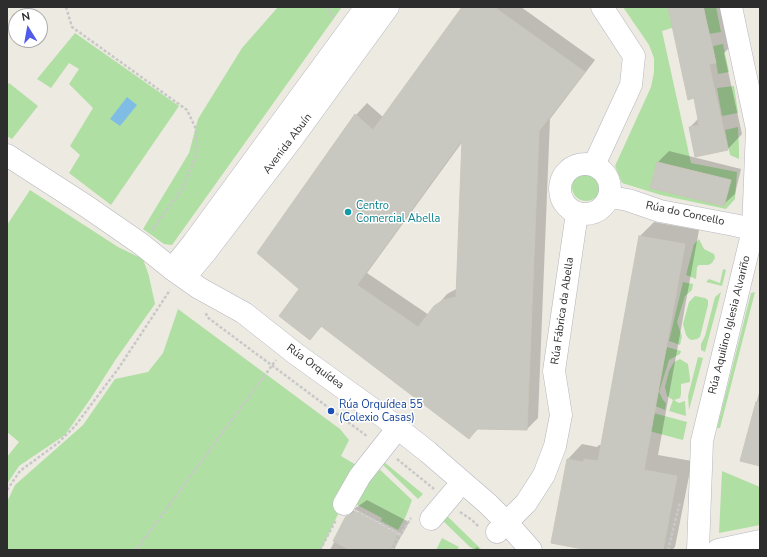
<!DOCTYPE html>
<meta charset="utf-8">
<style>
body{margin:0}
#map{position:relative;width:767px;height:557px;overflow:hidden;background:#edeae2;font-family:"Nunito Sans",sans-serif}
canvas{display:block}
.frame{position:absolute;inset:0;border:8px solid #2d2d2d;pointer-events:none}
.north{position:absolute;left:8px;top:8px;width:40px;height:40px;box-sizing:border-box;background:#fff;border:1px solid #ababab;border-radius:50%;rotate:349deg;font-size:11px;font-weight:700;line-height:16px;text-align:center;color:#2d2d2d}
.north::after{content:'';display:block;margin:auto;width:14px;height:18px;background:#515aeb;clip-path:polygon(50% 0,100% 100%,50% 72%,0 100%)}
</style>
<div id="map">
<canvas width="767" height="557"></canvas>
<div class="frame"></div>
<div class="north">N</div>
</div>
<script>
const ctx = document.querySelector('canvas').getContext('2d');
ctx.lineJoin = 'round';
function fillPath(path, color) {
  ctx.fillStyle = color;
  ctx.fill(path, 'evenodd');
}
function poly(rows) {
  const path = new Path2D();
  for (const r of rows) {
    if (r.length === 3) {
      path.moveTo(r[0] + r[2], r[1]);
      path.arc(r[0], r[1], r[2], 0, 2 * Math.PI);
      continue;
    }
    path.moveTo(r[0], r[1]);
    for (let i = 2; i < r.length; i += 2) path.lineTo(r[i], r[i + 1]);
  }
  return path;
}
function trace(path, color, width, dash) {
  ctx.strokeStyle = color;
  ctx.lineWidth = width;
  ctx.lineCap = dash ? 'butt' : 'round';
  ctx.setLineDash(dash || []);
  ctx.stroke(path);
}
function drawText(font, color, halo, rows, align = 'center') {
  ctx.font = font + ' "Nunito Sans",sans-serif';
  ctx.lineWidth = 3;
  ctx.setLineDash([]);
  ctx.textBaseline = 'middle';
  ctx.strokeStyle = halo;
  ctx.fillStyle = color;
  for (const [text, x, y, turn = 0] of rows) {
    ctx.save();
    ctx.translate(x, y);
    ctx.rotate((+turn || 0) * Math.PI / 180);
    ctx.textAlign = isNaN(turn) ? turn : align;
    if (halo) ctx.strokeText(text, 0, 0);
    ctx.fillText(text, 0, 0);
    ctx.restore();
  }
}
fillPath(poly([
 [278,7,342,7,172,245,164,244,143,229,189,153,198,119,242,48],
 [623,7,671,7,675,27,662,31,691,163,737,172,735,199,726,209,661,195,622,183,615,166,651,87,654,72,654,58,649,45],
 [704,7,716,7,721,32,709,34],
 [75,33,179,106,111,205,69,173,80,155,70,146,93,108,69,84,79,69,69,63,51,88,37,79],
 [723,44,729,72,718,74,713,46],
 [9,83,38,106,12,139,7,136,7,85],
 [734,86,738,113,722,116,717,88],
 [738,127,739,149,739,159,730,155,725,130],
 [586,187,14],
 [30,190,118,247,143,259,149,276,155,304,116,359,91,398,65,435,19,466,7,484,7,457,19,442,7,432,7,225],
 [699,239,704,249,714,254,715,258,712,263,708,265,699,265,697,267,696,279,686,275,694,244],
 [723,269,726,270,722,286,706,282,709,279,720,283],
 [683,282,693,284,692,290,685,296,677,322,682,336,680,345,669,341],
 [721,292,705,352,701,350,701,344,705,336,715,297],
 [755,292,720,428,717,428,751,293],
 [695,296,705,298,708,300,708,305,700,337,697,339,692,340,689,339,686,335,683,324,689,302],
 [178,309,340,429,349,440,341,456,358,466,358,472,321,550,7,550,7,502,15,485,83,425,115,379,148,372,163,353],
 [667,347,681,351,680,354,669,360,659,392,663,400,666,403,665,410,653,405],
 [698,357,703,358,689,410,688,396],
 [680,359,688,364,690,379,690,382,681,384,681,394,680,398,674,400,679,403,685,401,686,416,669,411,673,400,667,396,665,387,669,371,674,362],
 [650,412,687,422,683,440,645,430],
 [384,462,423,494,418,499,382,464],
 [375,465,412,500,406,516,398,530,381,521,382,518,350,501],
 [722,471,760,487,760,525,719,533],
 [445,514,482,550,475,550,470,547,440,518],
 [442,538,459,547,457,550,436,550]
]), '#b0dfa3');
fillPath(poly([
 [127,97,137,105,120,126,110,119]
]), '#7fbde5');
fillPath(poly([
 [464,7,521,7,595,60,550,119,538,418,527,429,479,428,469,438,322,326,310,339,301,289,258,253,356,115,367,103,383,117],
 [463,141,458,288,447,294,429,315,367,273],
 [669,7,721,7,730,47,724,53,742,134,728,149,690,127,699,118,694,97],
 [669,151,741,169,735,194,723,205,651,187,658,162],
 [654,222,699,230,658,455,692,461,675,547,672,550,594,550,552,542,568,459,582,444,597,447,599,445,602,445,639,237],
 [760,389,760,465,742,460],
 [367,500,409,522,402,535,354,509],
 [354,510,354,511,401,536,394,550,330,550,347,517],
 [477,547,480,550,474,550]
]), '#0003');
const building = poly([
 [462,7,494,7,585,72,539,131,527,430,477,429,469,439,321,326,310,340,279,316,299,289,257,253,355,114,373,130,462,7],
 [462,140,456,297,443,300,434,306,418,327,357,285,462,140],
 [668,7,703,7,716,63,709,64,728,150,695,157,689,127,699,125,694,98,688,100,668,7],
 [657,162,731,180,724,206,650,188,657,162],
 [639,236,685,244,644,470,677,476,663,550,588,550,551,543,567,459,583,462,584,459,598,461,639,236],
 [756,402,760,402,760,466,740,461,756,402],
 [355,511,398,534,390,550,350,550,333,541,346,516,351,515,355,511]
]);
fillPath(building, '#c9c8c0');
trace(building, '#c9c6bb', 1);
const minor = poly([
 [7,155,86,206,141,244,172,269,199,288,244,313,296,354,385,418,428,452,488,504,507,523,531,550],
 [585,189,25],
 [594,165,631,85,634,56,602,7],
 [610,197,628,200,660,211,734,225,760,231],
 [173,268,193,243,366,7],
 [185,277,205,253,292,139,388,7],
 [344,504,360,476,390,438],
 [431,519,453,493],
 [497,532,526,503,544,475,555,446,561,415,554,371,577,213],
 [698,550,702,441,753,230,757,129,731,7],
 [718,550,760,541]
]);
trace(minor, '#b5b6bf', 23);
trace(poly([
 [66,7,72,27,187,110,196,129,196,156,182,189,152,230],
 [326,7,335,19],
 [206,313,207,317,368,437],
 [397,459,434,489],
 [7,490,20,471,58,443,75,426,118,369,170,290],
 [359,512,401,534,411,518],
 [460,512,472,520,479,527],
 [136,550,276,360],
 [320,550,336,520],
 [392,550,401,534],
 [668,550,680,502]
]), '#c8c8c8', 2.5, [3, 2]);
trace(minor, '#fff', 22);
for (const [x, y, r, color] of [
 [348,212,4,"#0f9aa8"],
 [331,411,4,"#1a4fb4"]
]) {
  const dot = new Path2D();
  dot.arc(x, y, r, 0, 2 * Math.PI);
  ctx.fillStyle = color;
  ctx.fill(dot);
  trace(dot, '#fff', 1.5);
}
drawText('11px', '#2d2d2d', '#fff', [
 ["Avenida Abuín",288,144,-53],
 ["Rúa do Concello",685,214,12],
 ["Rúa Fábrica da Abella",563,311,-82],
 ["Rúa Aquilino Iglesia Alvariño",730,325,-76],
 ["Rúa Orquídea",315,367,36]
]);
drawText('11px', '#0d838f', '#fff', [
 ["Centro",356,206],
 ["Comercial Abella",356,219]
], 'left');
drawText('11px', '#164399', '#fff', [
 ["Rúa Orquídea 55",339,405],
 ["(Colexio Casas)",339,418]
], 'left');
</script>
